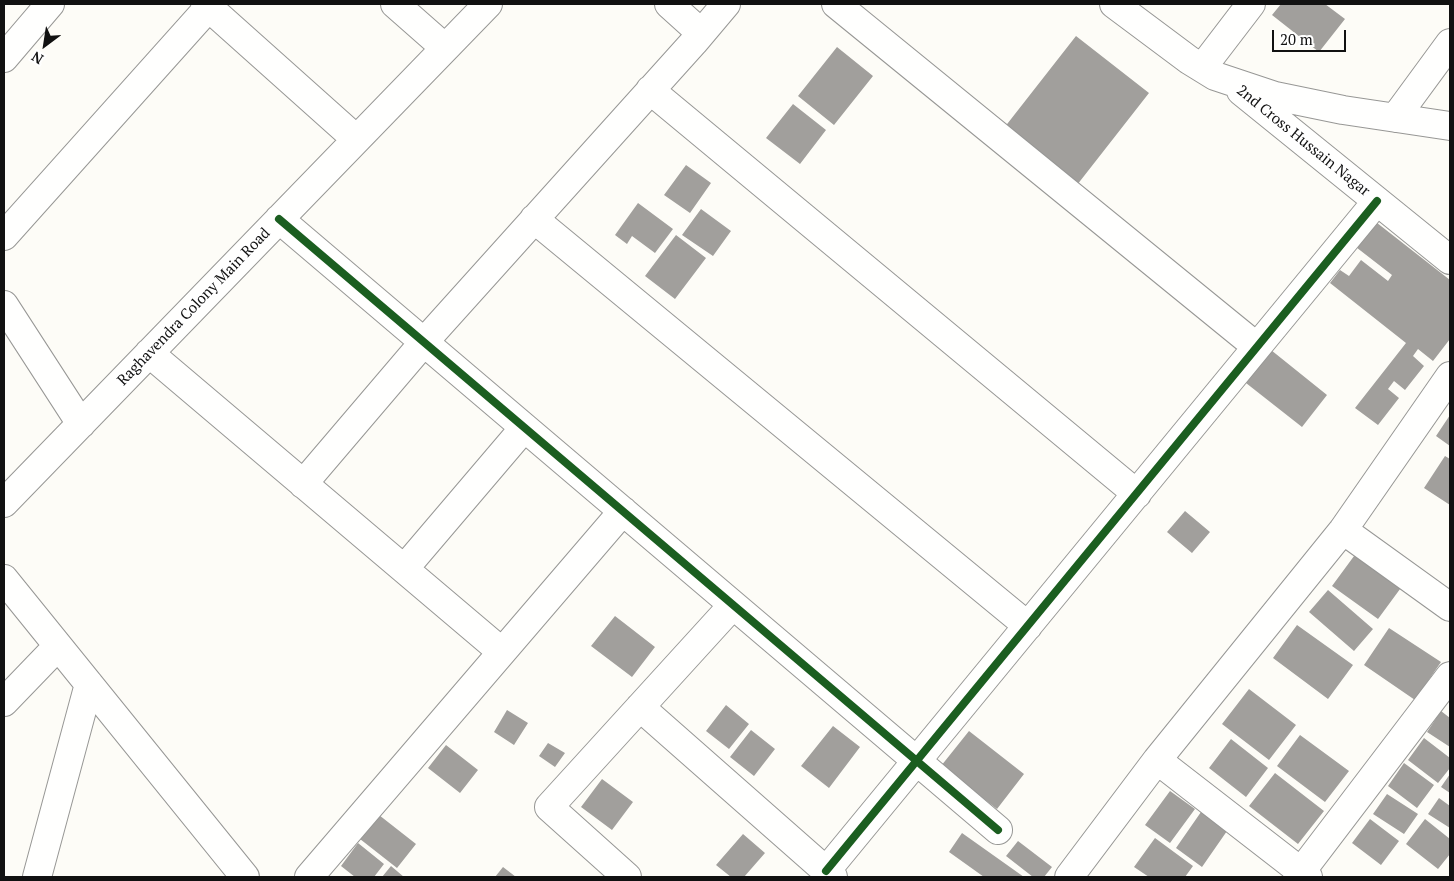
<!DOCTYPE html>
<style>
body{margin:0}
#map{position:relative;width:1454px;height:881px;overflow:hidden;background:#fdfcf7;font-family:"PT Serif",serif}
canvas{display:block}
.frame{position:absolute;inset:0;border:5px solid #111;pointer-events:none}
.north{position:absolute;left:20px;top:20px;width:50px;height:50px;-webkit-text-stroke:4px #fff;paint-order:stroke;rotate:211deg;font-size:14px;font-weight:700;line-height:20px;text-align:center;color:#111}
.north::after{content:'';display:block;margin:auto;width:18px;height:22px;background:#111;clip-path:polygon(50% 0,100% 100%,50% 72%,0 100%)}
.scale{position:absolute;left:1272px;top:30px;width:74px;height:22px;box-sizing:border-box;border:2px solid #111;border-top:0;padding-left:6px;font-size:15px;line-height:18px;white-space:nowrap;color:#111;-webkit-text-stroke:4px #fff;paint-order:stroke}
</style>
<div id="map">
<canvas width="1454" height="881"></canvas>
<div class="frame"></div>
<div class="north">N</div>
<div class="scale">20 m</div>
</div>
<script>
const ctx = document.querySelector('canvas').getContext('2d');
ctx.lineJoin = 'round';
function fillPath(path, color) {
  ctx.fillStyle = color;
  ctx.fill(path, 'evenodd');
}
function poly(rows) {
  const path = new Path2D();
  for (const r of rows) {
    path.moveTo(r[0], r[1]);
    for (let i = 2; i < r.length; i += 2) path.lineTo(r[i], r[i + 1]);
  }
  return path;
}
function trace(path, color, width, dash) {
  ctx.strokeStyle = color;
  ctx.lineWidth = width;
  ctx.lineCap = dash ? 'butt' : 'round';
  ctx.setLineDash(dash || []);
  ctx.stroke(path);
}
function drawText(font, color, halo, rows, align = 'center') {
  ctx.font = font + ' "PT Serif",serif';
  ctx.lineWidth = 5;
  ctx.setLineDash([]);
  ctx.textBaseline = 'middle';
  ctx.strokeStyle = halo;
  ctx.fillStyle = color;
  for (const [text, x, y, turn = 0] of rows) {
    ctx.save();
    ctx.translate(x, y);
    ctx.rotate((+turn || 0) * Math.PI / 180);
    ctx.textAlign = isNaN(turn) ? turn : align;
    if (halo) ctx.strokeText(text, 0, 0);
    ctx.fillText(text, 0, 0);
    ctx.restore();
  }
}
fillPath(poly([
 [1281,4,1325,4,1345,19,1319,52,1272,15],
 [1076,36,1149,93,1077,185,1004,128],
 [837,47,873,76,834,125,798,96],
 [793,104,826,130,800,164,766,138],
 [686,165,711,183,690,213,664,195],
 [638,203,673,229,655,253,632,236,627,244,615,235],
 [701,209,731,231,713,256,682,235],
 [1372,219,1450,280,1450,339,1433,361,1418,349,1413,356,1424,366,1405,390,1394,381,1388,389,1399,398,1378,425,1355,408,1406,343,1330,283,1340,270,1349,276,1361,260,1388,281,1392,275,1352,244],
 [676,235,706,258,675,299,645,276],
 [1271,350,1327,395,1302,427,1246,383],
 [1450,415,1450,446,1436,436],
 [1445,456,1450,459,1450,505,1424,488],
 [1185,511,1210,532,1192,553,1167,532],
 [1357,552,1403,585,1378,619,1332,586],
 [1328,590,1373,629,1354,651,1309,612],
 [615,616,655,647,632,677,591,646],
 [1297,625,1353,665,1328,699,1273,658],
 [1389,628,1441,662,1415,700,1364,665],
 [1249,689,1296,725,1269,760,1222,724],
 [726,705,749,724,729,749,706,731],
 [507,710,528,723,514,745,494,732],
 [1441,711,1450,718,1450,747,1427,732],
 [833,726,860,747,829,788,801,766],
 [751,730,775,749,754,776,730,757],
 [969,731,1024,774,997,809,941,766],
 [1300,735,1349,771,1325,802,1277,766],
 [1424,738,1450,758,1450,768,1438,783,1408,760],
 [1231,739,1268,768,1246,797,1209,768],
 [548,743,565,753,555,767,539,756],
 [446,745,478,770,460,793,428,768],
 [1404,763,1434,785,1417,808,1388,786],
 [1275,773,1324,811,1298,844,1249,806],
 [1450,774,1450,793,1441,787],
 [602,779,633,802,612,830,581,807],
 [1170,791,1195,809,1170,843,1145,825],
 [1387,794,1418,814,1404,834,1373,814],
 [1439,798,1450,806,1450,828,1428,814],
 [1201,812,1227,831,1202,867,1176,848],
 [379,815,416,844,397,868,360,839],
 [1370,819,1399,841,1381,865,1352,843],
 [1425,819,1450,839,1450,854,1438,869,1406,844],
 [962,833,1024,877,984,877,949,852],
 [743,834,765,853,744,877,731,877,716,865],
 [1155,838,1193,866,1185,877,1149,877,1134,867],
 [1018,841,1052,867,1044,877,1033,877,1006,856],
 [358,843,384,864,374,877,355,877,341,866],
 [391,866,404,877,382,877],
 [503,867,516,877,495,877]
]), '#a19f9c');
const minor = poly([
 [205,4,356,139],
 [395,4,445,48],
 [669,4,700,32],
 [836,4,1257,347],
 [1114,4,1189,60,1215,76,1275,96,1343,110,1450,126],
 [4,58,50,4],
 [1202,68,1251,4],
 [650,90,1137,494],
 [1241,91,1450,260],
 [1395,118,1450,43],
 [279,219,998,830],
 [534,219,1028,626],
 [4,236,209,7],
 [4,305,81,424],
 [149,353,502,652],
 [303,484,424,342,694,42,726,4],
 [4,503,488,4],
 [1343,530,1450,607],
 [404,569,524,428],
 [4,579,245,877],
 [4,702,58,646],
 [640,707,833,877],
 [1157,760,1308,877],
 [826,871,1377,201],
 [37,877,89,684],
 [309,877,623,511],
 [627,877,549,807,733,605],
 [1069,877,1157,760,1343,530,1450,376],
 [1297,877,1450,676]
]);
trace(minor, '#979795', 30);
trace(minor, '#fffffe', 28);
trace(poly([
 [279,219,998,830],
 [826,871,1377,201]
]), '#1b5e20', 8);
drawText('15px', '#111', '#fff', [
 ["2nd Cross Hussain Nagar",1303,141,39],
 ["Raghavendra Colony Main Road",194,307,-46]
]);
</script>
